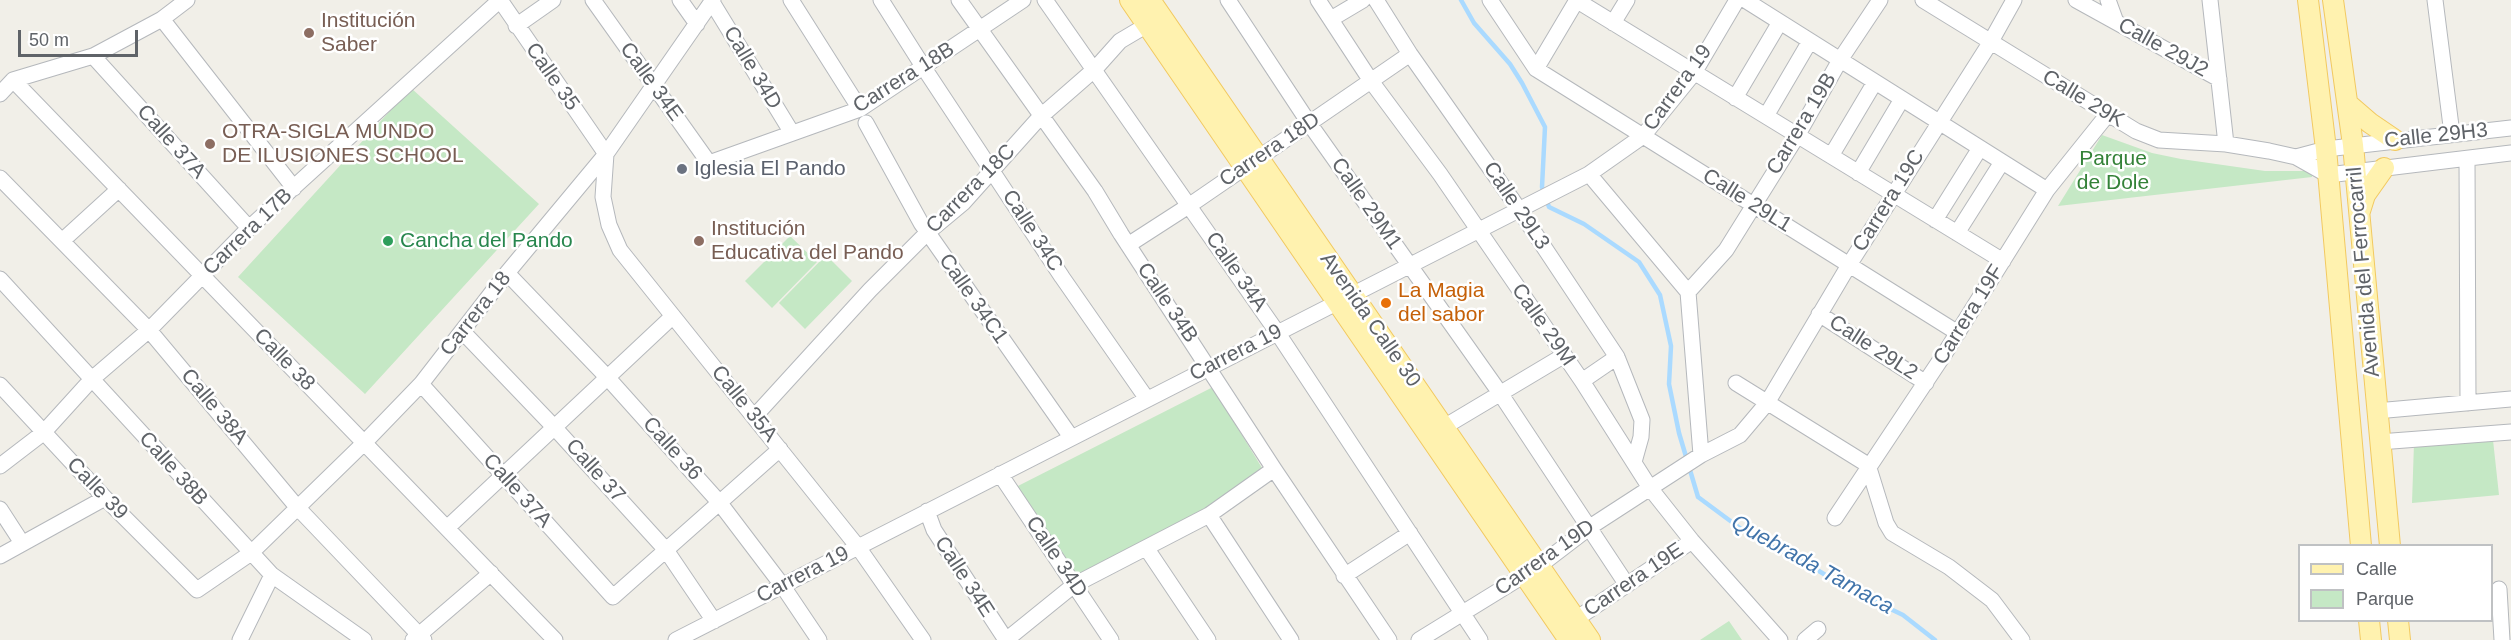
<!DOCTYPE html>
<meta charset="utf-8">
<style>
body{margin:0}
#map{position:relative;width:2511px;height:640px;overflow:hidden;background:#f1efe8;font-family:Helvetica,sans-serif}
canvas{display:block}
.legend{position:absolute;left:2298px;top:544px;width:195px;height:78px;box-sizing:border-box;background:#fff;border:2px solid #bfc1c3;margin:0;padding:8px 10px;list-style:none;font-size:18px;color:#5f6368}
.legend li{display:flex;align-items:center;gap:12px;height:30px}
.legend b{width:30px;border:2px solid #bfc1c3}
.scale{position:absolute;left:18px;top:30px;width:120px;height:27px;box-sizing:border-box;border:3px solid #5f6368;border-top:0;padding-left:8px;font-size:18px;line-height:21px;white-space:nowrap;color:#5f6368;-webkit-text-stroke:4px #fff;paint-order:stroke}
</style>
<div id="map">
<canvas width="2511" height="640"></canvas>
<ul class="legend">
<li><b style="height:8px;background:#fff2af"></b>Calle</li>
<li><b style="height:16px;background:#c5e8c5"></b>Parque</li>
</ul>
<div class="scale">50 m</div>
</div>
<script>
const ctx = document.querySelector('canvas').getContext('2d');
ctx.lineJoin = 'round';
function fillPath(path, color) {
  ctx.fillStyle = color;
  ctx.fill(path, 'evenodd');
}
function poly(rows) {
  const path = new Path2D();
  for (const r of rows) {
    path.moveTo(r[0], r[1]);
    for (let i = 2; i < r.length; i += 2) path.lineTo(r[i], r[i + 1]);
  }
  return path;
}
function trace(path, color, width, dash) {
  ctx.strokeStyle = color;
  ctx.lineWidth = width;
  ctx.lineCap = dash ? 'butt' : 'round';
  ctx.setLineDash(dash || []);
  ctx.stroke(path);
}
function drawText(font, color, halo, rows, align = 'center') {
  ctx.font = font + ' Helvetica,sans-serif';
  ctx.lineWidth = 5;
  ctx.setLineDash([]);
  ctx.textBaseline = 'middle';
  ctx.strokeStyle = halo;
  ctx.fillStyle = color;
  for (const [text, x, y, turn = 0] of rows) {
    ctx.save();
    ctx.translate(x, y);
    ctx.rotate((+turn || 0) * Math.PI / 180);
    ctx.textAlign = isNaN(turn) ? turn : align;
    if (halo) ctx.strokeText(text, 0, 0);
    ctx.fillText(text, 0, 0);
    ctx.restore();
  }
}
fillPath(poly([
 [411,88,539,204,365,394,238,277],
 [2102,135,2152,153,2181,159,2265,171,2312,171,2312,177,2058,206],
 [790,236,817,262,772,308,745,281],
 [826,255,852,281,805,329,779,303],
 [1213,387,1265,473,1082,582,1014,488],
 [2493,440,2499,495,2412,503,2414,443],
 [1729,621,1742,640,1700,640]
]), '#c5e8c5');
trace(poly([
 [1461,0,1474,23,1510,64,1522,83,1545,127,1542,187,1549,207,1584,224,1639,262,1660,295,1671,346,1669,384,1679,433,1698,497,1752,537,1799,559,1847,588,1903,615,1935,640]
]), '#aadaff', 4.5);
const minor = poly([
 [500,0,606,154,603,197,609,225,620,250,858,547,923,640],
 [593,0,709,163,860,109,1023,0],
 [680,0,697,24],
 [791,0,860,109],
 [881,0,924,68,1062,277,1147,399],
 [959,0,1095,191,1121,234,1274,469,1389,640],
 [1045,0,1277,332,1480,640],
 [1228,0,1309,123,1500,393,1627,585],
 [1318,0,1371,81,1440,174,1582,381,1650,488,1692,541,1780,640],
 [1376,0,1410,54,1518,208,1617,357,1642,420,1641,437,1634,462],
 [1490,0,1536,69,1958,333],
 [1576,0,2003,261],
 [1745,0,2047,190],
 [1923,0,2136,131,2159,140,2226,144,2269,151,2296,157,2328,175,2511,153],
 [2076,0,2219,79],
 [2108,0,2116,22],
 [2210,0,2226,144],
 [2435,0,2452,134],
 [712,2,792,133],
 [162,19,294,188],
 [1331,19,1363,0],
 [1613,23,1627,0],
 [516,26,553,0],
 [93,56,249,228],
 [1536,69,1577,0],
 [13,80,555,640],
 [0,94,13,80,93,56,162,19,187,0],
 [1735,98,1780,22],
 [1766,116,1810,41],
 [866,123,921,223,1071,437],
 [1831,156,1875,82],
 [2296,157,2326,149,2511,128],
 [2467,159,2468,403],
 [1858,173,1902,99],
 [1589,174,1688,292,1701,455],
 [0,178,149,330,297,507,424,640],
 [1935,220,1980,148],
 [1957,233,2002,162],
 [62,241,119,189],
 [1128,245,1190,205,1410,54],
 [507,273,607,377,719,502,782,585,819,640],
 [0,279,272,575,364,640],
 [1688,292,1726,250,1797,136,1840,60,1880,0],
 [1819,314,1926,383],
 [463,332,554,427,666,550,714,621],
 [1582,381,1617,357],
 [1736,383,1868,465,1886,523,1892,533,1949,567,1992,600,2022,640],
 [421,384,613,597,780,449],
 [0,385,105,498,197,590,251,553,364,443,421,384,507,273,606,154,713,0],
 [2376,411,2511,399],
 [754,417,870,290,927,233,963,203,1040,117,1095,69,1120,41,1147,25],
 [1444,427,1563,356],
 [2379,442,2511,432],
 [0,466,43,433,92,379,149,330,249,228,500,0],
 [1000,474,1111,640],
 [0,509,22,543],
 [927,511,934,530,1006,640],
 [1209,515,1291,640],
 [1835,518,1945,353,2047,190,2108,114],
 [447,528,673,316],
 [1147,549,1208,640],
 [0,556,105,498],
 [1344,576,1410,533],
 [2499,589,2502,640],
 [1576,619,1692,541],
 [240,640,272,575],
 [413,640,491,573],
 [676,640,1589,174,1643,136,1694,73,1737,0],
 [1006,640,1074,585,1209,515,1274,469],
 [1419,640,1539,566,1590,527,1701,455,1740,435,1767,403,1849,265,1990,43,2014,0],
 [1805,640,1818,629]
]);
const major = poly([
 [1130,0,1569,640],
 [1150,0,1590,640],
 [2308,0,2326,149,2361,546],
 [2333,0,2353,145,2390,546],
 [2348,104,2370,123,2395,140],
 [2360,211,2365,195,2384,168],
 [2369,620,2371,640],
 [2398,620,2400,640]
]);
trace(minor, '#b5b8bc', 17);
trace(major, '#f2c960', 22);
trace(minor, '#fff', 15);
trace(major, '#fff2af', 20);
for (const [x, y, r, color] of [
 [309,33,6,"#8d6e63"],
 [210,144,6,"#8d6e63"],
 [682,169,6,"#6b7280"],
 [388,241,6,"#2e9e5b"],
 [699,241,6,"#8d6e63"],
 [1386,303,6,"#e8710a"]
]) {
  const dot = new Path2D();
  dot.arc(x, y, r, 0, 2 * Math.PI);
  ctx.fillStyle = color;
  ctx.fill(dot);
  trace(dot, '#fff', 2);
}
drawText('21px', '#785e54', '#fff', [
 ["Institución",321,21],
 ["Saber",321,45],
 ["OTRA-SIGLA MUNDO",222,132],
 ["DE ILUSIONES SCHOOL",222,156],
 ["Institución",711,229],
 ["Educativa del Pando",711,253]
], 'left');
drawText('21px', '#5f6368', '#fff', [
 ["Calle 29J2",2163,48,29],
 ["Calle 34D",752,68,59],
 ["Calle 35",552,77,55],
 ["Carrera 18B",904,78,-32],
 ["Calle 34E",651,82,54],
 ["Carrera 19",1678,88,-54],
 ["Calle 29K",2083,99,31],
 ["Carrera 19B",1802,124,-59],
 ["Calle 29H3",2436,136,-6],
 ["Calle 37A",171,142,48],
 ["Carrera 18D",1270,150,-34],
 ["Carrera 18C",971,189,-45],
 ["Calle 29L1",1747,201,32],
 ["Carrera 19C",1889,201,-58],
 ["Calle 29M1",1366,204,55],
 ["Calle 29L3",1516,206,56],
 ["Calle 34C",1032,231,57],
 ["Carrera 17B",248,232,-44],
 ["Calle 34A",1236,272,55],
 ["Avenida del Ferrocarril",2364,272,-95],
 ["Calle 34C1",973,299,55],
 ["Calle 34B",1167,303,56],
 ["Carrera 18",476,314,-52],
 ["Carrera 19F",1969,315,-58],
 ["Avenida Calle 30",1370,320,55],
 ["Calle 29M",1543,325,55],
 ["Calle 29L2",1873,348,33],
 ["Carrera 19",1236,353,-27],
 ["Calle 38",284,360,46],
 ["Calle 35A",744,404,51],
 ["Calle 38A",214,407,50],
 ["Calle 36",672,449,48],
 ["Calle 38B",173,469,48],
 ["Calle 37",595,471,48],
 ["Calle 39",97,489,46],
 ["Calle 37A",517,491,48],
 ["Calle 34D",1056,557,56],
 ["Carrera 19D",1545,558,-35],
 ["Carrera 19",803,575,-27],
 ["Calle 34E",964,577,57],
 ["Carrera 19E",1634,580,-34]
]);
drawText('21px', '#348238', '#fff', [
 ["Parque",2113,159],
 ["de Dole",2113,183]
]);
drawText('21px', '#5b616d', '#fff', [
 ["Iglesia El Pando",694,169]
], 'left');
drawText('21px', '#27864d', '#fff', [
 ["Cancha del Pando",400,241]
], 'left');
drawText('21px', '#c56008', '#fff', [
 ["La Magia",1398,291],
 ["del sabor",1398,315]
], 'left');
drawText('italic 22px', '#4174aa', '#fff', [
 ["Quebrada Tamaca",1812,565,29]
]);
</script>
